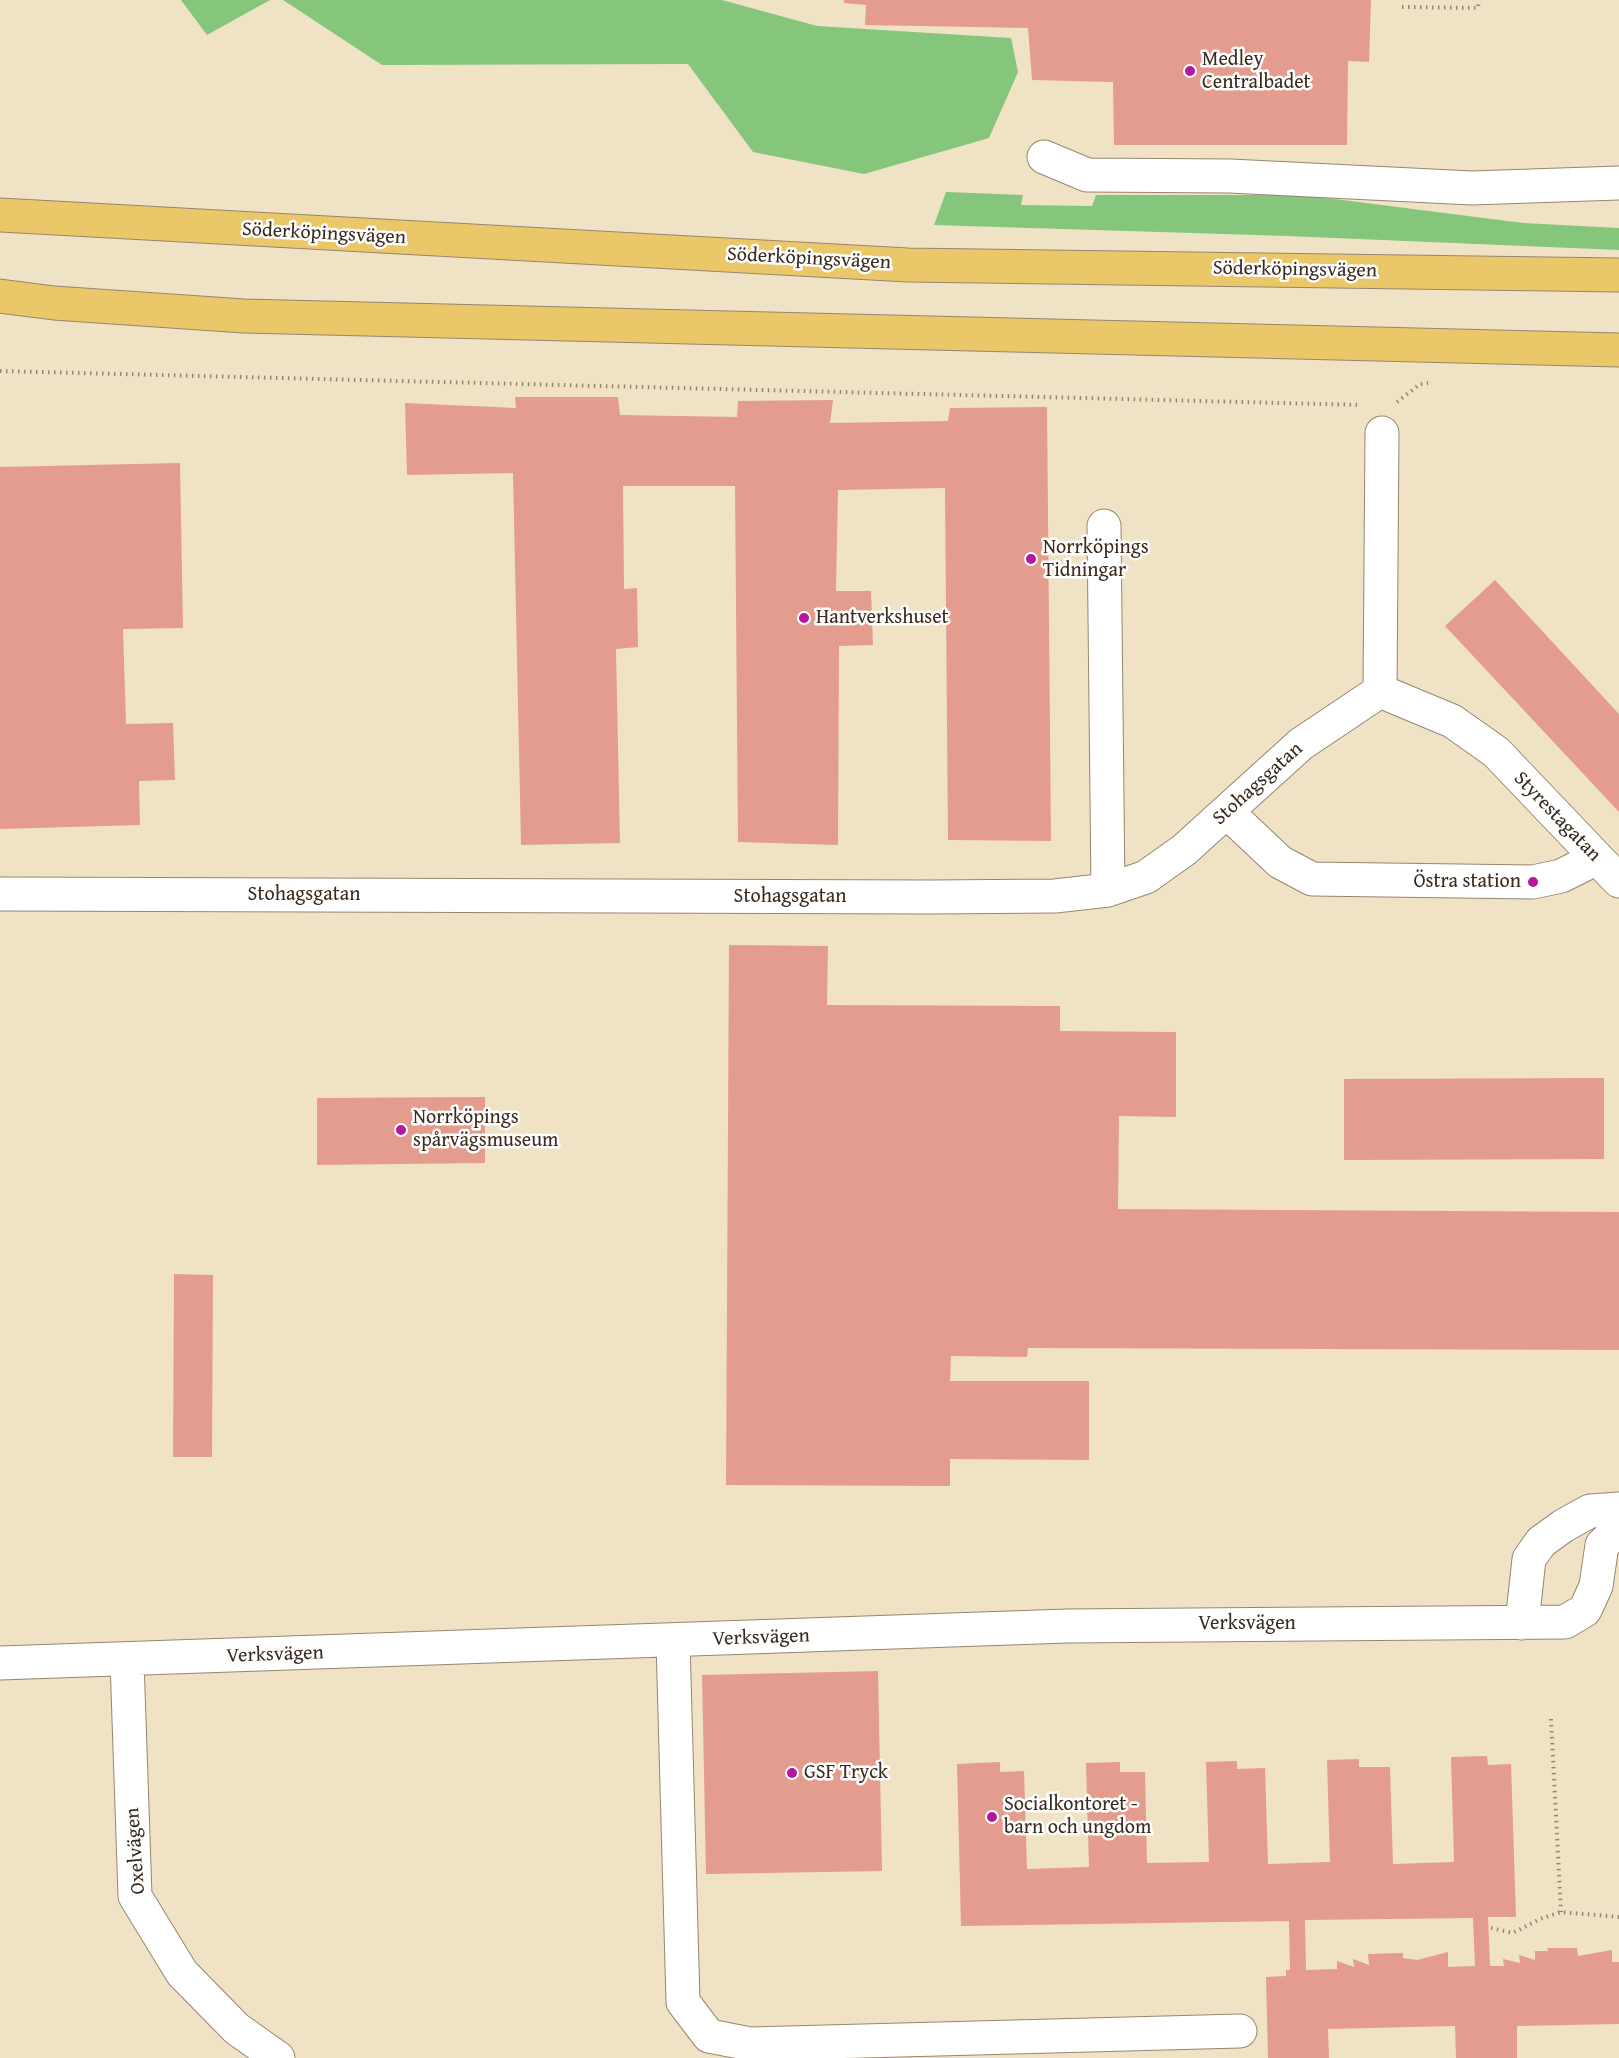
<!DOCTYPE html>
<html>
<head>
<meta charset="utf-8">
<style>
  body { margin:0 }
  canvas { display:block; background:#f0e2c4 }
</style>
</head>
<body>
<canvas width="1619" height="2058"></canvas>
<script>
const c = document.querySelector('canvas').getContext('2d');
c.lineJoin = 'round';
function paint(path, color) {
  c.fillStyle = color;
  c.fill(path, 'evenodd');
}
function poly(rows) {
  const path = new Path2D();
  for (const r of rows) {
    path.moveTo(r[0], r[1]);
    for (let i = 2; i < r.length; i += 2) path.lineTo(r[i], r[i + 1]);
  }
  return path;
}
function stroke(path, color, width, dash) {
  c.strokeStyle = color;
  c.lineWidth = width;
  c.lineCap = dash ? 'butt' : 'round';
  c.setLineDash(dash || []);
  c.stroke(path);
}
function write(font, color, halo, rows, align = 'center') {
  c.font = font + ' "Gentium Book Plus",serif';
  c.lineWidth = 5;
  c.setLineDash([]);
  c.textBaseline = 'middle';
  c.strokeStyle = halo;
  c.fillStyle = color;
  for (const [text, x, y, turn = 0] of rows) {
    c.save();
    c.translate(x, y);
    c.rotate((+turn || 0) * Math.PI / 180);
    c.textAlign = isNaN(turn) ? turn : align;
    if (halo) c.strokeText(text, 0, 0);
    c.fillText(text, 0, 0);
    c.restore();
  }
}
paint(poly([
  [181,0,270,0,207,35],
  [283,0,722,0,817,26,1011,38,1018,72,989,138,864,174,753,152,688,64,382,65],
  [946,192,1023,195,1021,205,1092,206,1096,195,1303,195,1523,223,1619,228,1619,250,1288,236,934,225]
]), '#86c57c');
paint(poly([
  [844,0,1371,0,1369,62,1348,61,1347,145,1114,145,1113,82,1032,80,1028,28,865,25,866,5,844,3],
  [515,397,618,397,620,415,737,417,738,401,833,400,830,423,948,421,950,408,1047,407,1051,841,948,840,945,488,838,490,836,591,871,591,873,645,839,646,838,845,738,842,735,486,623,486,624,589,637,588,638,647,616,649,620,843,521,845,513,473,407,475,405,403,516,408],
  [180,463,183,628,123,629,126,724,173,723,175,780,139,781,140,825,0,829,0,467],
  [1495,580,1619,714,1619,812,1445,626],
  [729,945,828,946,827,1005,1060,1006,1060,1031,1176,1032,1176,1117,1119,1116,1118,1209,1619,1212,1619,1350,1028,1348,1027,1357,951,1356,950,1381,1089,1381,1089,1460,950,1459,950,1486,726,1485],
  [1604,1078,1604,1159,1344,1160,1344,1079],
  [485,1097,485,1163,317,1165,317,1098],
  [174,1274,213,1275,212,1457,173,1457],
  [878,1671,882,1871,706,1874,702,1675],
  [1487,1756,1488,1765,1511,1764,1516,1917,1488,1917,1490,1966,1504,1966,1503,1959,1520,1963,1519,1955,1535,1960,1535,1951,1548,1951,1547,1948,1577,1948,1578,1956,1612,1950,1612,1962,1619,1962,1619,2024,1517,2026,1517,2058,1456,2058,1455,2026,1328,2029,1329,2058,1268,2058,1266,1977,1286,1976,1286,1970,1290,1970,1289,1921,961,1926,957,1764,1000,1762,1000,1772,1024,1771,1027,1869,1089,1867,1086,1763,1120,1762,1120,1772,1145,1772,1147,1863,1209,1862,1206,1762,1237,1761,1237,1769,1265,1768,1268,1864,1330,1862,1327,1760,1359,1759,1359,1767,1390,1767,1393,1864,1454,1862,1451,1757],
  [1473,1918,1475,1966,1448,1967,1448,1952,1417,1960,1403,1958,1403,1953,1368,1954,1369,1965,1353,1959,1354,1967,1337,1961,1337,1969,1306,1970,1305,1920]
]), '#e49c8f');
const minor = poly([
  [1044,157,1087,175,1230,176,1472,188,1619,183],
  [1104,526,1108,890],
  [1380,691,1452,721,1496,752,1619,881],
  [1380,691,1382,433],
  [1227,812,1280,862,1312,879,1533,882,1561,876,1597,858],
  [0,894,932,897,1055,896,1108,890,1146,877,1184,850,1301,744,1380,691],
  [1522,1623,1529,1559,1541,1542,1563,1526,1590,1511,1619,1509],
  [673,1641,683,2002,709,2036,750,2044,1240,2031],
  [127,1660,135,1896,182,1973,237,2029,278,2058],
  [0,1663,1067,1626,1565,1622,1585,1610,1596,1586,1602,1545,1619,1529]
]);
const major = poly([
  [0,215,908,265,1619,275],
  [0,296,54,303,244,316,1619,350]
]);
stroke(minor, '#968671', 35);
stroke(major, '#968671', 35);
stroke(poly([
  [1402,7,1478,8,1479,0],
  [0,371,1361,405],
  [1397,402,1420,384,1428,383],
  [1551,1719,1561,1912],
  [1491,1928,1513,1933,1540,1919,1561,1912,1619,1917]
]), '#968671', 4, [1.5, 4.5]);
stroke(minor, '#fff', 33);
stroke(major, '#eac769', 33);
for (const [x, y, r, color] of [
  [1190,71,6,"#b5179e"],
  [1031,559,6,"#b5179e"],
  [804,618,6,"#b5179e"],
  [1533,882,6,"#b5179e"],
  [401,1130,6,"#b5179e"],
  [792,1773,6,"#b5179e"],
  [992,1817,6,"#b5179e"]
]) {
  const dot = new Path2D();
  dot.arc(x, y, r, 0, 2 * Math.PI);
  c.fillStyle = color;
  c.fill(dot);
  stroke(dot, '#fff', 2);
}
write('20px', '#3b2a1e', '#fff', [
  ["Medley",1202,60],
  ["Centralbadet",1202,83],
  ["Norrköpings",1043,548],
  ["Tidningar",1043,571],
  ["Hantverkshuset",816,618],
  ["Östra station",1521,882,"right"],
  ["Norrköpings",413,1118],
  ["spårvägsmuseum",413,1141],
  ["GSF Tryck",804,1773],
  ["Socialkontoret -",1004,1805],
  ["barn och ungdom",1004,1828]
], 'left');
write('20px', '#3b2a1e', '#fff', [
  ["Söderköpingsvägen",324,234,3],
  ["Söderköpingsvägen",809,259,3],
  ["Söderköpingsvägen",1295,270,1],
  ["Stohagsgatan",1258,784,-42],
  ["Styrestagatan",1557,817,46],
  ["Stohagsgatan",304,895],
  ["Stohagsgatan",790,897],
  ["Verksvägen",1247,1624],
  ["Verksvägen",761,1638,-2],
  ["Verksvägen",275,1655,-2],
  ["Oxelvägen",136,1851,-94]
]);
</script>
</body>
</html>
